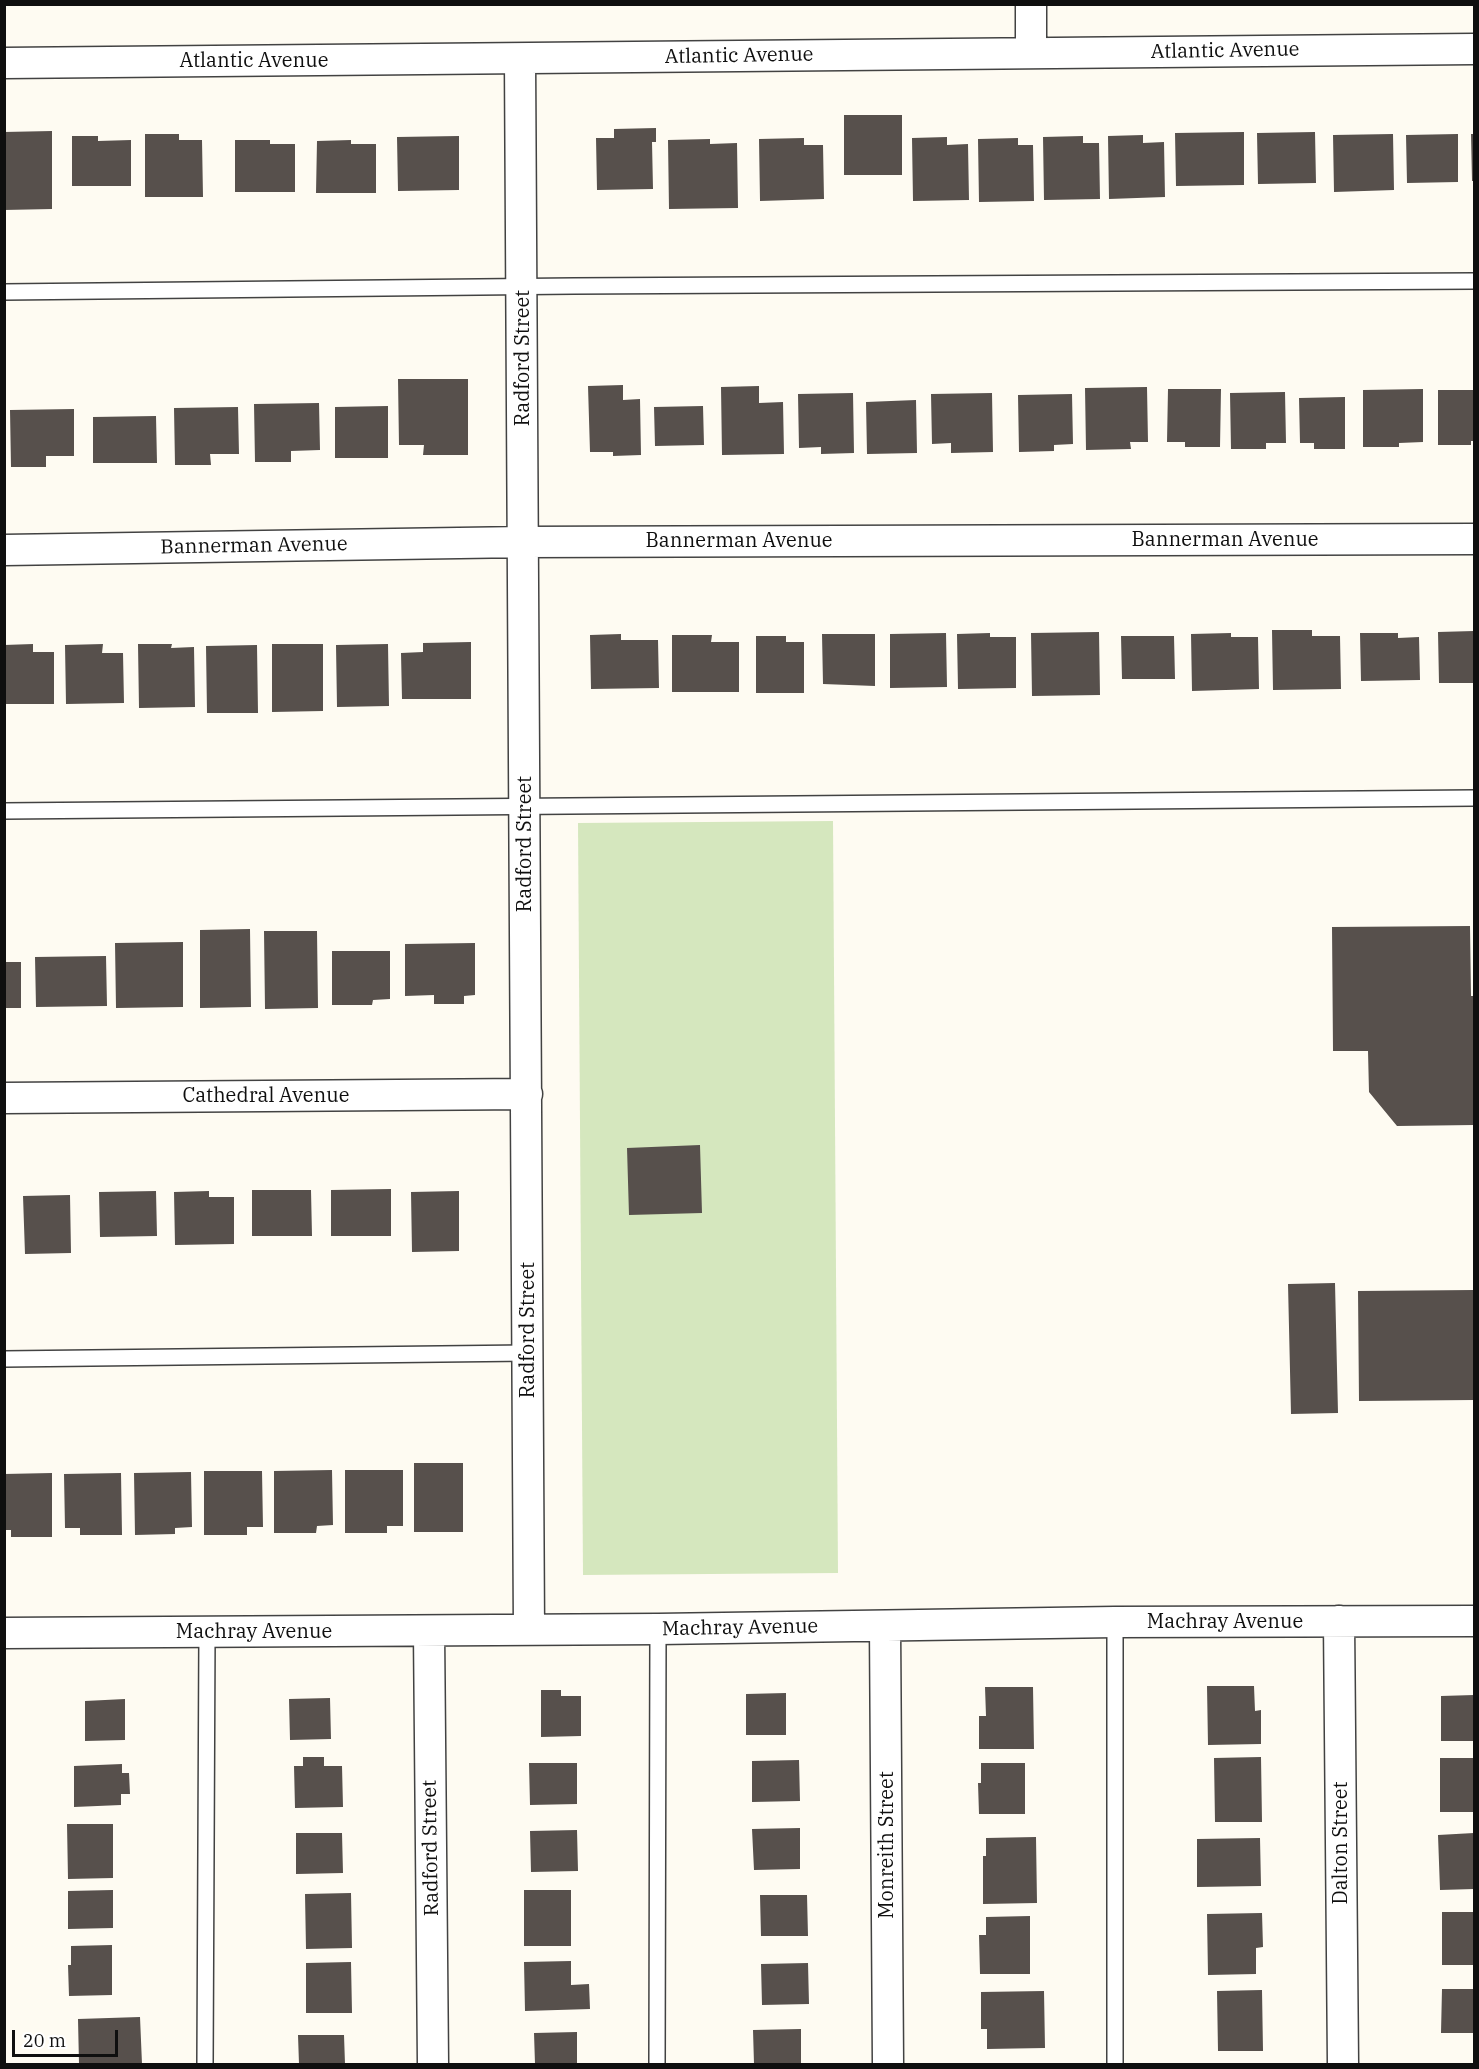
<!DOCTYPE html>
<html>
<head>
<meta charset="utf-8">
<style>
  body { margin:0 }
  #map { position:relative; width:1479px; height:2069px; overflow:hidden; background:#fefbf2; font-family:"IBM Plex Serif",serif }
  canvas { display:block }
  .frame { position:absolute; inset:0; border:6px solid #0f0f0f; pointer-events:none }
  .scale { position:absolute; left:12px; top:2030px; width:106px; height:27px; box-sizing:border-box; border:3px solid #0f0f0f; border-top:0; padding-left:8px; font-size:18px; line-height:21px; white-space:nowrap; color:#0f0f0f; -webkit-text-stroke:4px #fff; paint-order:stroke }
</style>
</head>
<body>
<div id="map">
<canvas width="1479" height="2069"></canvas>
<div class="frame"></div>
<div class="scale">20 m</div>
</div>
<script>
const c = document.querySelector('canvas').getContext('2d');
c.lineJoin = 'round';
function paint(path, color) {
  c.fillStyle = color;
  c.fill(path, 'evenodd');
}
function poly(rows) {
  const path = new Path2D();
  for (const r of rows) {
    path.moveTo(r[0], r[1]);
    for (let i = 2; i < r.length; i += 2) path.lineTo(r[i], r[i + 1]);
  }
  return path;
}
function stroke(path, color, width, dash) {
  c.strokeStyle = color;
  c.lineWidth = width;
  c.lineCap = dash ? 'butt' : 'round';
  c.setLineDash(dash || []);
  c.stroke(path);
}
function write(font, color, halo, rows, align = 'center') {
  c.font = font + ' "IBM Plex Serif",serif';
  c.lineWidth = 6;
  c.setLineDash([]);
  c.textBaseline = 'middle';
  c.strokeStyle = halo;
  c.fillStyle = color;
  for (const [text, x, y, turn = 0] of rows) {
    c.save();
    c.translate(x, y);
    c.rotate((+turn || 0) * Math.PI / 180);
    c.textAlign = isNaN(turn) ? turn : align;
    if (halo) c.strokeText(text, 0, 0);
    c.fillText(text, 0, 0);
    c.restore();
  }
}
paint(poly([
  [833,821,838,1573,583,1575,578,823]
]), '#d5e7be');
paint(poly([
  [844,115,902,115,902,175,844,175],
  [656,128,656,142,652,142,653,189,597,190,596,138,614,138,614,129],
  [52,131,52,209,4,210,4,132],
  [1244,132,1244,185,1176,186,1175,133],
  [1315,132,1316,183,1258,184,1257,133],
  [145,134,179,134,179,140,202,140,203,197,145,197],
  [1393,134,1394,190,1334,192,1333,135],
  [1458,134,1458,182,1407,183,1406,135],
  [1471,134,1474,134,1474,181,1472,181],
  [1143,135,1143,143,1164,142,1165,197,1109,199,1108,136],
  [72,136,98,136,98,141,131,140,131,186,72,186],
  [459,136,459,190,398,191,397,137],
  [1083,136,1083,143,1099,143,1100,199,1044,200,1043,137],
  [947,137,947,145,968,144,969,200,913,201,912,138],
  [804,138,804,145,823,145,824,199,760,201,759,139],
  [1018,138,1018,145,1033,145,1034,201,979,202,978,139],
  [710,139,710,144,737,143,738,208,669,209,668,140],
  [235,140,270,140,270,144,295,144,295,192,235,192],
  [351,140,351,144,376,144,376,193,316,193,317,141],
  [398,379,468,379,468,455,423,455,424,445,399,445],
  [623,385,623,400,640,399,641,455,613,456,613,452,590,452,588,386],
  [759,386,759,403,783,402,784,454,722,455,721,387],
  [1147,387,1148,442,1130,442,1131,449,1086,450,1085,388],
  [1168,389,1221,389,1220,447,1185,447,1185,442,1167,442],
  [1423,389,1423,442,1399,443,1399,447,1363,447,1363,390],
  [1438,390,1474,390,1474,441,1471,441,1471,445,1438,445],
  [1285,392,1286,443,1266,443,1266,449,1231,449,1230,393],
  [853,393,854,453,821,454,821,447,799,448,798,394],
  [992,393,993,452,951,453,951,443,932,444,931,394],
  [1072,394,1073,444,1054,445,1054,451,1019,452,1018,395],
  [1345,397,1345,449,1314,449,1314,443,1300,443,1299,398],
  [916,400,917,453,867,454,866,402],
  [319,403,320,450,291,451,291,462,255,462,254,404],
  [388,406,388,458,335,458,335,407],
  [703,406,704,445,655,446,654,407],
  [238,407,239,454,210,454,211,465,175,465,174,408],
  [74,409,74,456,46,456,46,467,11,467,10,410],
  [156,416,157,463,93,463,93,417],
  [1272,630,1312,630,1312,636,1340,636,1341,689,1273,690],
  [1474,631,1474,683,1439,683,1438,632],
  [1099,632,1100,695,1032,696,1031,633],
  [946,633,947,687,890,688,890,634],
  [990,633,990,637,1016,637,1016,688,958,689,957,634],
  [1231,633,1231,637,1258,637,1259,689,1192,691,1191,634],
  [1360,633,1398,633,1398,638,1419,637,1420,680,1361,681],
  [621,634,621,640,658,640,659,688,591,689,590,635],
  [822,634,875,634,875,686,823,684],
  [672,635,712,635,711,642,739,642,739,692,672,692],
  [756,636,786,636,786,642,804,642,804,693,756,693],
  [1121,636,1174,636,1175,679,1122,679],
  [471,642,471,699,402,699,401,653,423,652,423,643],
  [33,644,33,652,54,652,54,704,4,704,4,645],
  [103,644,102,653,123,653,124,703,66,704,65,645],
  [138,644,172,644,171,648,194,647,195,707,139,708],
  [272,644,323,644,323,711,272,712],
  [388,644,389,706,337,707,336,645],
  [257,645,258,713,207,713,206,646],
  [1470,926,1471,996,1474,996,1474,1125,1397,1126,1369,1092,1368,1051,1333,1051,1332,927],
  [250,929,251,1007,200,1008,200,930],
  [264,931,317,931,318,1008,265,1009],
  [183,942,183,1007,116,1008,115,943],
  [475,943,475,995,464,996,464,1004,434,1004,434,995,405,996,405,944],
  [332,951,390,951,390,999,373,1000,372,1005,332,1005],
  [106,956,107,1006,36,1007,35,957],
  [4,962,21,962,21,1008,4,1008],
  [700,1145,702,1213,629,1215,627,1148],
  [391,1189,391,1236,331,1236,331,1190],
  [252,1190,311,1190,312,1236,252,1236],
  [156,1191,157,1236,100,1237,99,1192],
  [209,1191,209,1197,234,1197,234,1244,175,1245,174,1192],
  [459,1191,459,1251,412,1252,411,1192],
  [70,1195,71,1253,25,1254,23,1196],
  [1335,1283,1338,1413,1291,1414,1288,1284],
  [1474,1290,1474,1400,1359,1401,1358,1291],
  [414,1463,463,1463,463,1532,414,1532],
  [332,1470,333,1525,317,1526,316,1533,274,1533,274,1471],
  [345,1470,403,1470,403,1526,387,1526,387,1533,345,1533],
  [204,1471,262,1471,263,1527,247,1527,247,1535,204,1535],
  [191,1472,192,1527,175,1528,175,1534,135,1535,134,1473],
  [52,1473,52,1537,11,1537,11,1530,4,1530,4,1474],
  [121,1473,122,1535,80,1535,80,1528,65,1528,64,1474],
  [1207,1686,1254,1686,1255,1711,1261,1710,1261,1744,1208,1745],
  [985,1687,1033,1687,1034,1749,979,1749,979,1716,986,1716],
  [541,1690,561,1690,561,1696,581,1696,581,1736,541,1737],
  [786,1693,786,1735,746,1735,746,1694],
  [1474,1695,1474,1741,1441,1741,1441,1696],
  [330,1698,331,1739,290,1740,289,1699],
  [125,1699,125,1740,85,1741,85,1701],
  [303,1757,324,1757,324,1766,342,1766,343,1807,295,1808,294,1766,303,1766],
  [1261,1757,1262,1822,1215,1822,1214,1758],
  [1440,1758,1474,1758,1474,1812,1440,1812],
  [799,1760,800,1801,752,1802,752,1761],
  [529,1763,577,1763,577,1804,530,1805],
  [981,1763,1025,1763,1025,1814,979,1814,978,1783,981,1783],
  [122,1764,122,1773,129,1773,130,1794,121,1794,121,1805,74,1807,74,1766],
  [67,1824,113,1824,113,1878,68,1879],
  [800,1828,800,1869,754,1870,752,1829],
  [577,1830,578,1871,531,1872,530,1831],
  [296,1833,342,1833,343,1873,296,1874],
  [1474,1833,1474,1889,1440,1890,1438,1835],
  [1036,1837,1037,1903,983,1904,983,1856,986,1856,986,1838],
  [1260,1838,1261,1886,1197,1887,1197,1839],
  [113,1890,113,1928,68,1929,68,1891],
  [524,1890,571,1890,571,1946,524,1946],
  [351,1893,352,1948,306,1949,305,1894],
  [760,1895,807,1895,808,1936,761,1936],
  [1442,1912,1474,1912,1474,1965,1442,1965],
  [1262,1913,1263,1947,1256,1948,1256,1974,1208,1975,1207,1914],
  [1030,1916,1030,1974,980,1974,979,1935,986,1935,986,1917],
  [112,1945,112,1995,69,1996,68,1965,71,1965,71,1946],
  [571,1961,571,1985,589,1984,590,2009,525,2011,524,1962],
  [351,1962,352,2013,306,2013,306,1963],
  [808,1963,809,2004,762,2005,761,1964],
  [1442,1989,1474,1989,1474,2033,1441,2033],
  [1262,1990,1263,2051,1218,2051,1217,1991],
  [1044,1991,1045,2048,987,2049,987,2029,981,2029,981,1992],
  [140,2017,142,2064,79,2064,78,2019],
  [801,2029,801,2064,754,2064,753,2030],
  [577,2032,577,2064,535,2064,534,2033],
  [298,2035,344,2035,345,2064,299,2064]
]), '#57504c');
const lane = poly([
  [4,292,574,286,1474,281],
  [4,811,1474,798],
  [4,1359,528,1353],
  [205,2064,207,1632],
  [657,2064,658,1629],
  [1115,2064,1115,1622]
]);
const street = poly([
  [1031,53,1031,4],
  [520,59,529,1630],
  [4,63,1474,49],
  [4,550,524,542,1474,539],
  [4,1098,527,1094],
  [1339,1621,1343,2064],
  [885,1626,888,2064],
  [429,1631,433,2064],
  [4,1633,658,1629,1115,1622,1474,1621]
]);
stroke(lane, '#424242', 18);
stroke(street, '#424242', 33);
stroke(lane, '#fff', 15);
stroke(street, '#fff', 30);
write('20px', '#0f0f0f', '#fff', [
  ["Atlantic Avenue",1225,51,-1],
  ["Atlantic Avenue",739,56,-1],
  ["Atlantic Avenue",254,61],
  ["Radford Street",523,358,-90],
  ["Bannerman Avenue",1225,540],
  ["Bannerman Avenue",739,541],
  ["Bannerman Avenue",254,546,-1],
  ["Radford Street",525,844,-90],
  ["Cathedral Avenue",266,1096],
  ["Radford Street",528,1330,-90],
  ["Machray Avenue",1225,1622],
  ["Machray Avenue",740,1628,-1],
  ["Machray Avenue",254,1632],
  ["Dalton Street",1341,1843,-90],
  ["Monreith Street",887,1845,-90],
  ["Radford Street",431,1848,-91]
]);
</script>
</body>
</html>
